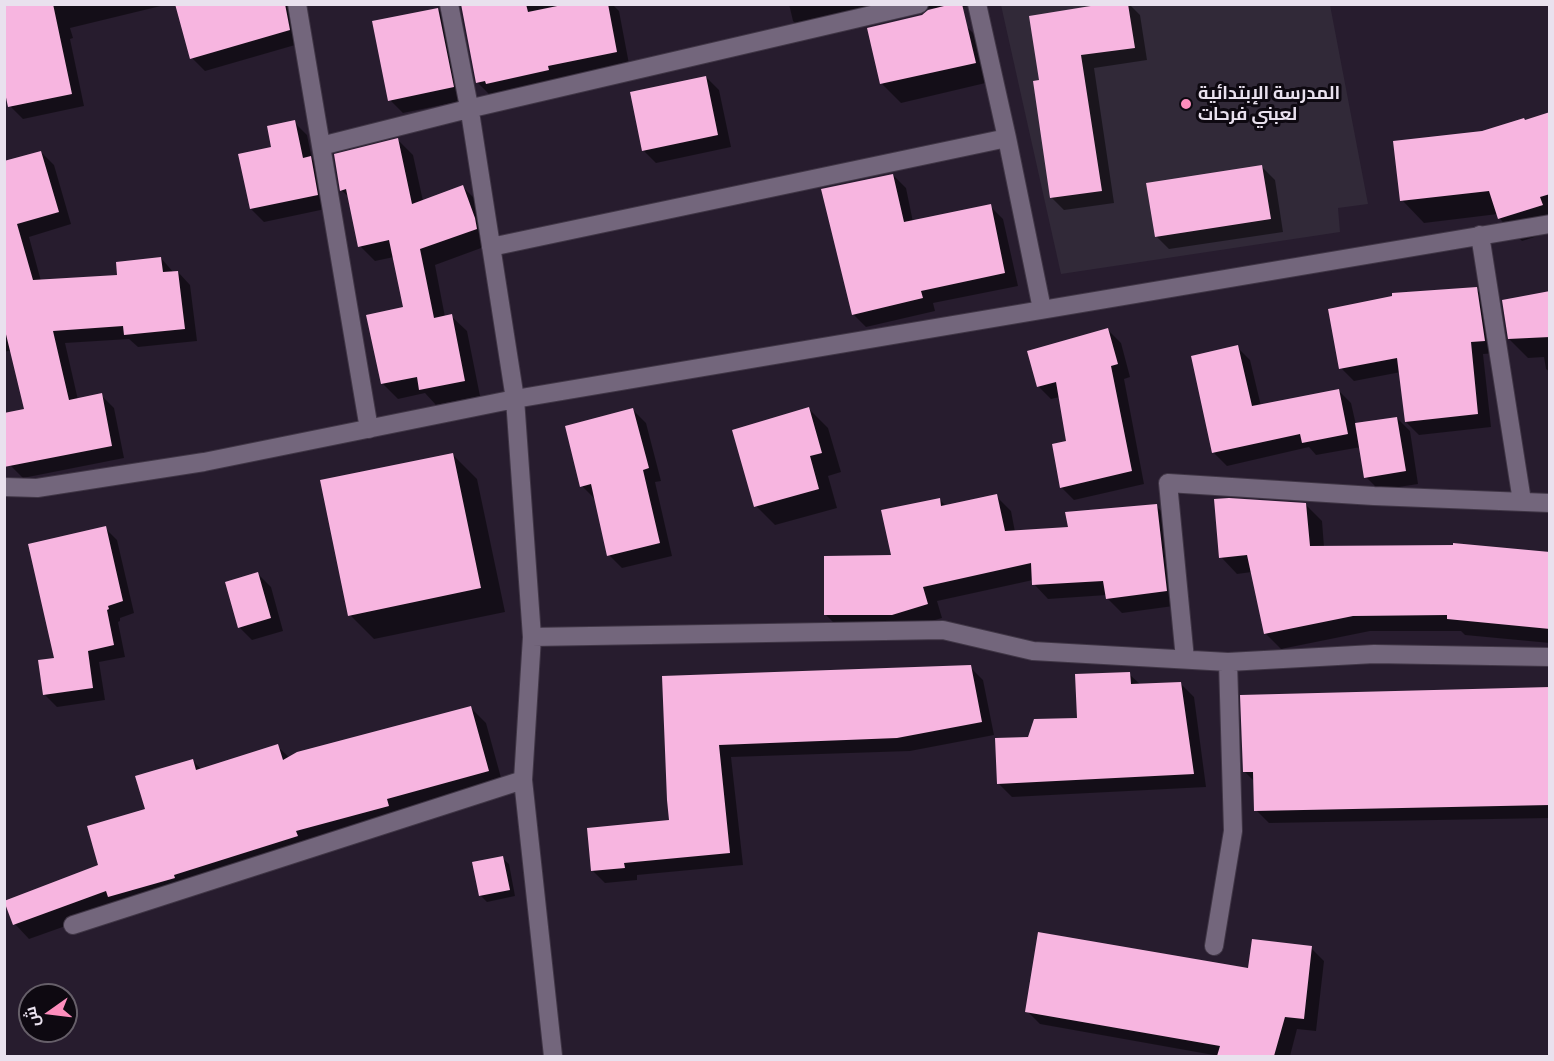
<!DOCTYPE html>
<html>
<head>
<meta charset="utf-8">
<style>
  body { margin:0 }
  #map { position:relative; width:1554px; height:1061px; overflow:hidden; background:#271c2e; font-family:Cabin,Cairo,sans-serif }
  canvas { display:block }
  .frame { position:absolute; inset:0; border:6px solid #e9e1ee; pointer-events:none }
  .north { position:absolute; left:18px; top:983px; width:60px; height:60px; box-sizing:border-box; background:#0e0911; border:2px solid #665f69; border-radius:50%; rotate:256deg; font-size:16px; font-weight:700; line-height:24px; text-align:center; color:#e9e1ee }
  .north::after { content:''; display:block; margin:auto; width:21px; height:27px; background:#fe8ebd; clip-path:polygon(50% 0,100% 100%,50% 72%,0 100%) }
</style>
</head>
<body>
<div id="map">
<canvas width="1554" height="1061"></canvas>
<div class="frame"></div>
<div class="north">ش</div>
</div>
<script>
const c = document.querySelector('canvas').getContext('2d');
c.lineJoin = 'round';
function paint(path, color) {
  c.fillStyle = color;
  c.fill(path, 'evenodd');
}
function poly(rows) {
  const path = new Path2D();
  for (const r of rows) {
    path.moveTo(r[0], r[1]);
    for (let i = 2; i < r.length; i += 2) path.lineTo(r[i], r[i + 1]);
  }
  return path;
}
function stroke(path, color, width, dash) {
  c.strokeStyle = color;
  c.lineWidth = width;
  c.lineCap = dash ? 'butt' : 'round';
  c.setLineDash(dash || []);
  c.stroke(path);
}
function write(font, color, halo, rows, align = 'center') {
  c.font = font + ' Cabin,Cairo,sans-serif';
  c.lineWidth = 6;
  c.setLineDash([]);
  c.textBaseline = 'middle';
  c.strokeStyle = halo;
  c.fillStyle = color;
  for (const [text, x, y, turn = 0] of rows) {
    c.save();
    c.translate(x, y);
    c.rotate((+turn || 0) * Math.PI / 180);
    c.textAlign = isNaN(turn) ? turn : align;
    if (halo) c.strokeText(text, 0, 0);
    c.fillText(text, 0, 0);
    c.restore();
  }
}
paint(poly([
  [1001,5,1330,5,1368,204,1338,208,1340,232,1061,274]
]), '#312938');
paint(poly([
  [4,4,169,4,70,28,73,38,70,39,84,106,23,119,10,106],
  [177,4,293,4,302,43,205,71,192,58],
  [462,4,612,4,619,11,629,64,490,95,477,82],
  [789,4,971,5,945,12,939,8,932,8,808,36,793,21],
  [1113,4,1129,4,1140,15,1147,60,1094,68,1114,203,1064,210,1051,197,1041,82],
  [438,9,451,22,466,100,403,113,390,100],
  [966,26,986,46,994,81,901,103,882,84],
  [706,77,719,90,731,147,656,163,643,150],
  [1550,114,1550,232,1522,241,1499,218,1498,214,1424,223,1402,200,1483,132],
  [294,122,307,135,312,159,324,171,330,208,264,222,251,209,273,148],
  [398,140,413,155,423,201,463,187,478,202,492,244,435,265,445,317,451,316,467,331,480,396,436,405,425,393,398,399,382,383,404,308,394,257,375,261,360,246,350,198,341,190],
  [41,152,54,165,71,224,29,237,41,281,119,276,161,258,174,273,178,272,190,285,197,341,138,347,129,339,65,343,78,400,101,395,114,408,124,458,23,478,10,465,25,410,12,350,4,352,4,163],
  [1262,167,1275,180,1283,232,1169,249,1156,236],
  [893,175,906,188,913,222,990,206,1003,219,1018,286,933,303,935,311,866,327,853,314],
  [1476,289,1489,302,1497,353,1483,354,1491,427,1419,435,1406,422,1401,372,1354,381,1341,368],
  [1550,292,1550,372,1546,369,1544,357,1528,358,1509,339],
  [1108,330,1121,343,1130,377,1124,379,1144,484,1074,500,1061,487,1068,443,1060,397,1051,399,1038,386],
  [1237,347,1250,360,1261,406,1338,390,1351,403,1356,425,1397,418,1410,431,1418,484,1379,490,1366,477,1361,447,1316,455,1309,447,1227,466,1214,453,1192,357],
  [809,409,828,428,841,472,828,476,837,508,775,525,756,506],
  [633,410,646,423,661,481,655,482,672,556,622,568,609,555,595,499,582,486],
  [453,455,477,479,505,612,374,639,350,615],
  [996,496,1011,511,1015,532,1069,528,1156,506,1171,520,1181,605,1122,613,1107,598,1107,595,1048,599,1034,584,1033,580,937,601,942,618,907,628,840,629,826,615,892,557,939,499,946,506],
  [1305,504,1322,521,1324,547,1550,554,1550,643,1465,635,1461,631,1370,631,1281,649,1265,633,1252,572,1237,574,1221,557],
  [105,528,117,540,134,613,120,618,120,621,118,622,125,657,99,662,105,700,57,707,45,695,40,661,56,659],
  [258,574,271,587,283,631,252,640,239,627],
  [970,667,983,680,994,735,910,751,731,757,743,865,637,875,637,880,605,883,592,870,671,822,664,677],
  [1129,674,1141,685,1181,684,1194,697,1206,787,1012,797,999,784,1079,719],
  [1550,688,1550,818,1269,823,1256,810,1255,782,1244,771],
  [471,708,486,723,503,785,119,907,29,939,15,924,100,866,146,810,193,761,202,770,277,746,290,758],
  [502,858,509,864,515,896,487,902,480,895],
  [1311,948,1324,961,1316,1031,1297,1029,1290,1056,1219,1056,1040,1024,1027,1011,1250,969]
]), '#0007');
paint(poly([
  [4,4,53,4,72,94,8,107,4,88],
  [175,4,285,4,290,30,190,59],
  [461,4,526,4,528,12,567,4,608,4,617,52,548,66,549,70,486,84,485,81,476,83],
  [952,4,962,4,976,63,880,84,867,28,922,15,928,10],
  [1103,4,1128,4,1135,48,1081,55,1102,191,1050,198,1033,81,1039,80,1029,16],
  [438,8,454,87,388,101,372,21],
  [706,76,718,135,642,151,630,92],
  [1550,112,1550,194,1540,197,1543,205,1498,219,1489,191,1400,201,1393,141,1482,131,1524,118,1525,120],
  [295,120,303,158,311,156,318,195,250,209,238,154,271,147,267,126],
  [398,138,412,204,463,185,475,218,477,229,420,249,434,318,452,314,465,381,419,390,417,377,381,384,366,315,403,307,389,240,358,247,346,189,340,191,334,154],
  [41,151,59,212,17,224,33,280,117,275,116,262,161,257,163,272,178,271,185,329,124,335,123,326,53,331,69,400,102,393,112,446,4,467,4,413,24,409,4,326,4,161],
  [1262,165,1271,219,1155,237,1146,183],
  [893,174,904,222,991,204,1005,273,921,291,923,298,852,315,821,189],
  [1477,287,1485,341,1471,342,1478,414,1405,422,1397,358,1339,369,1328,309,1392,296,1392,293],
  [1550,291,1550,337,1508,339,1502,300],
  [1108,328,1118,364,1111,366,1132,471,1060,488,1052,444,1066,441,1056,382,1037,387,1027,351],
  [1238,345,1252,406,1339,389,1348,434,1302,443,1300,434,1212,453,1191,356],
  [809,407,822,453,810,456,819,489,754,507,732,430],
  [633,408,649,468,643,470,660,543,607,556,591,484,580,487,565,426],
  [1397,417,1406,471,1364,478,1355,423],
  [453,453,481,588,348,616,320,480],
  [997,494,1005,531,1068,527,1065,512,1157,504,1167,591,1106,599,1103,581,1032,585,1031,563,923,587,928,604,892,615,824,615,824,556,891,555,881,510,940,498,941,506],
  [1229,498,1306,503,1310,546,1453,545,1453,543,1550,552,1550,629,1447,619,1447,615,1353,616,1264,634,1247,555,1219,558,1214,499],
  [106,526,123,601,108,606,109,609,107,610,114,645,88,651,93,688,43,695,38,660,54,658,28,544],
  [258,572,271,618,238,628,225,582],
  [971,665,982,722,897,738,719,745,730,853,624,863,625,868,591,871,587,828,669,820,667,800,662,676],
  [1130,672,1131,684,1181,682,1194,774,997,784,995,738,1028,737,1034,719,1077,718,1075,674],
  [1550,687,1550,805,1254,811,1253,772,1243,772,1240,695],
  [471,706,489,771,387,799,389,806,296,831,298,836,174,875,175,878,108,897,106,891,13,925,4,901,98,865,87,826,145,809,135,776,193,759,196,770,278,744,283,760,297,752],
  [503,856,510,890,479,896,472,862],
  [1038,932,1248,968,1252,939,1312,946,1304,1019,1285,1017,1274,1056,1217,1056,1220,1046,1025,1012]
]), '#f7b5e0');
const minor = poly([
  [297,4,321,146],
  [977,4,1007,138,1042,309],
  [1480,235,1522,501],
  [491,247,1007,138],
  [369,429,321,146,468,109,919,4],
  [4,487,37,488,204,462,515,399,470,112,449,4],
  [532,637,943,630,1033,651,1228,662,1374,654,1550,657],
  [1185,659,1168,483,1374,496,1550,503],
  [73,925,523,780],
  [1214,946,1233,831,1228,662],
  [553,1056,523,780,532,637,515,399,1550,224]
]);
stroke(minor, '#403646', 20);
stroke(minor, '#73667c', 18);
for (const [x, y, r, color] of [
  [1186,104,6,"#fe8ebd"]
]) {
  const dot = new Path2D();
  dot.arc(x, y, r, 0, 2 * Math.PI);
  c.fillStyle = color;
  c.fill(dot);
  stroke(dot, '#0e0911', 2);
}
write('bold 18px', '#e9e1ee', '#0e0911', [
  ["المدرسة الإبتدائية",1198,94],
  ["لعبني فرحات",1198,115]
], 'left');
</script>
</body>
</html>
